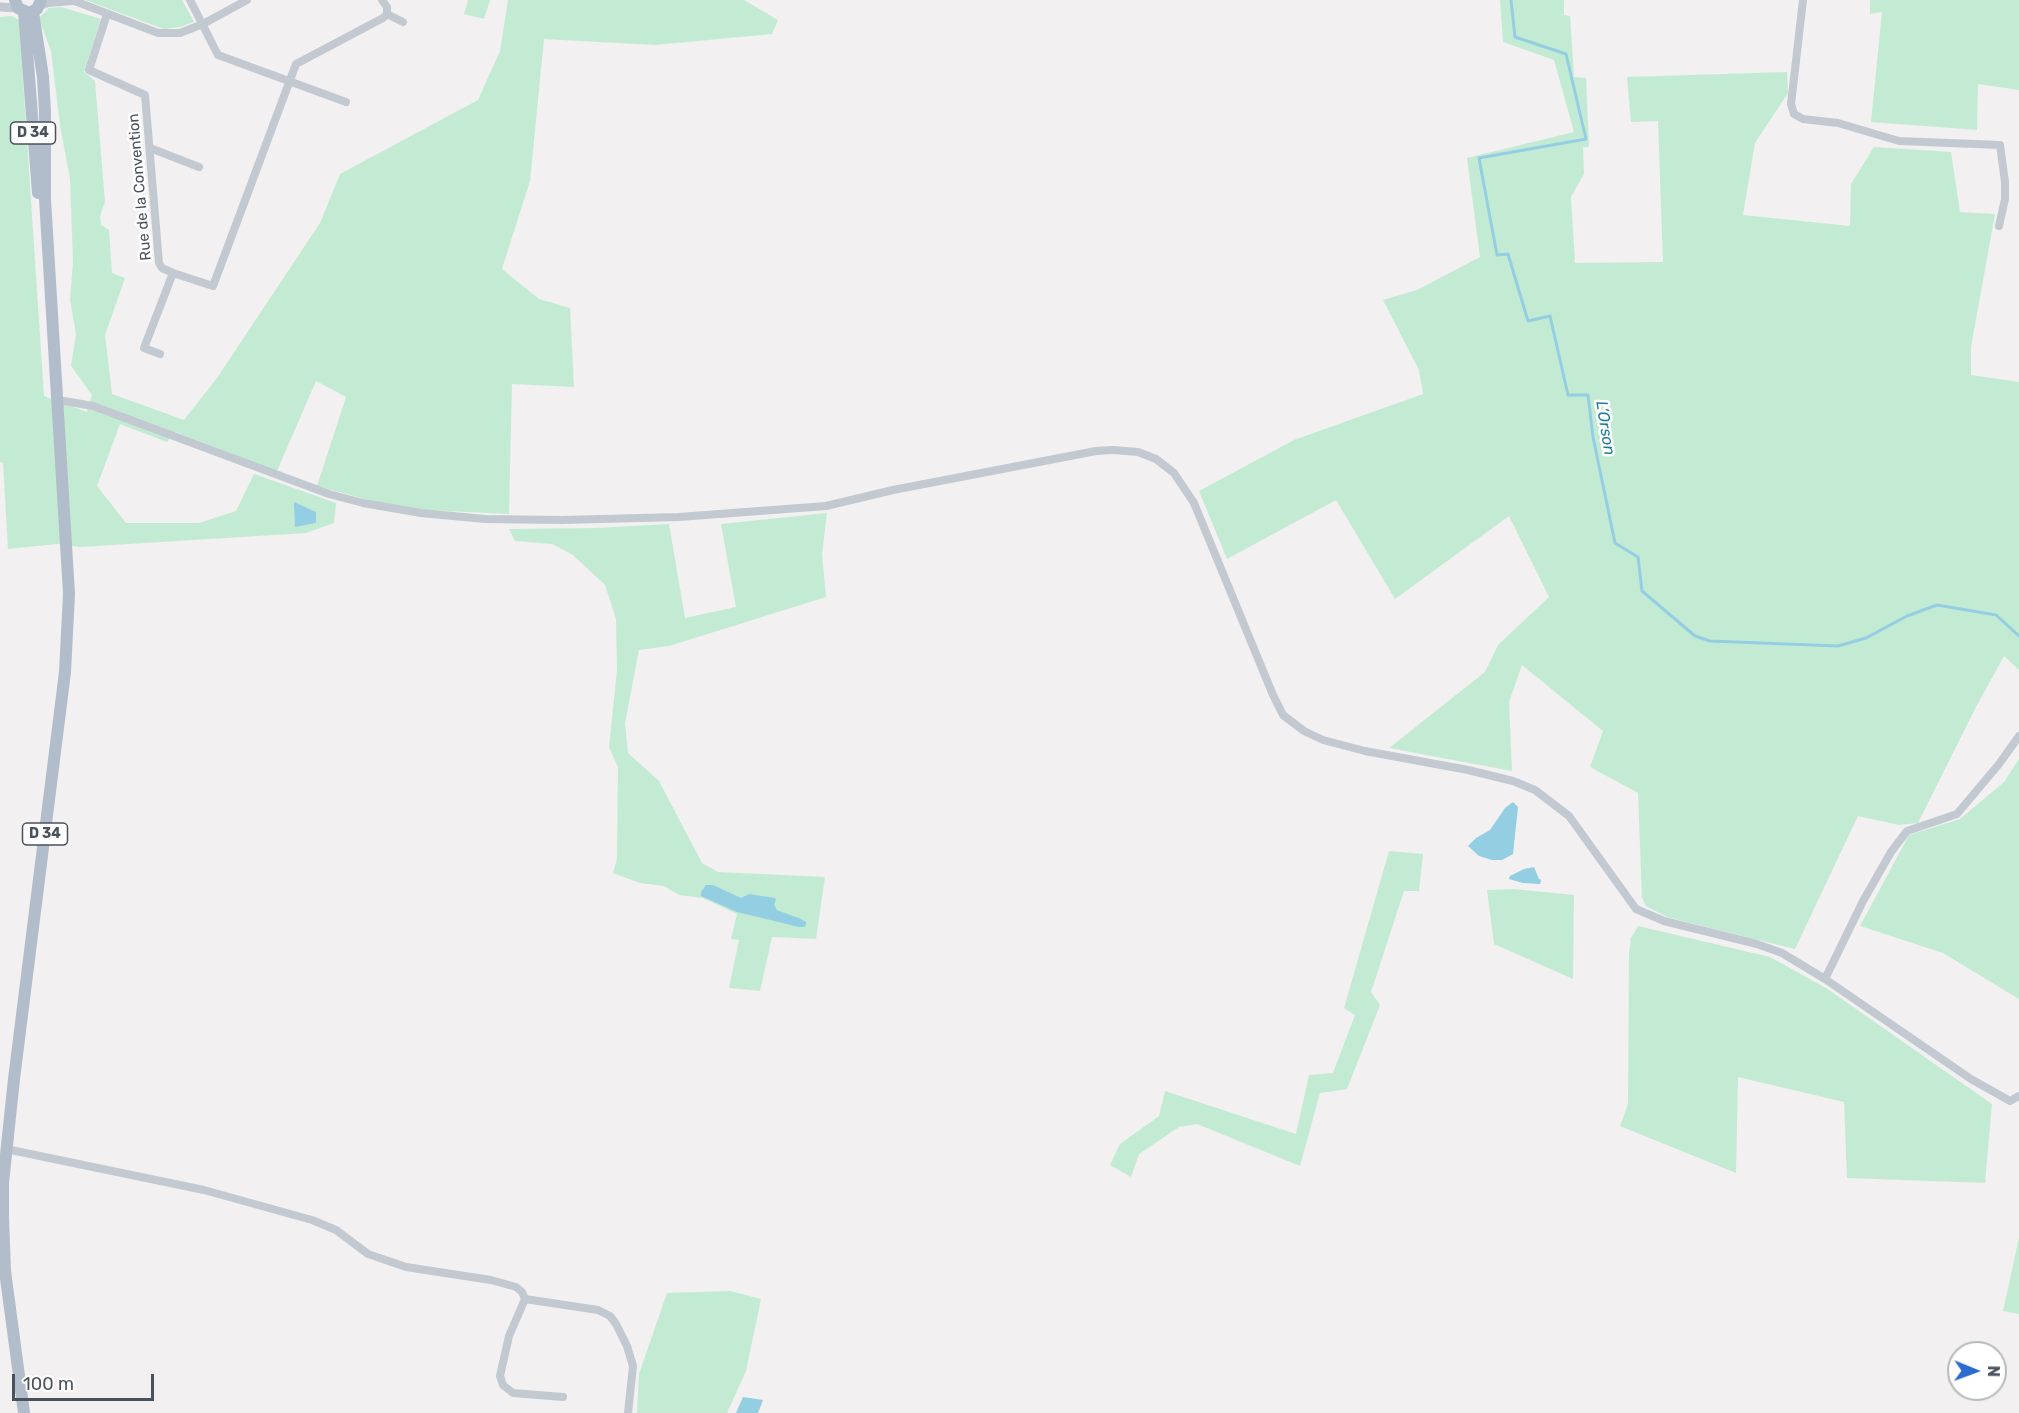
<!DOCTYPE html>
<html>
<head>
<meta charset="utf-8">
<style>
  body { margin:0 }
  #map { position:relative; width:2019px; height:1413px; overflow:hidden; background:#f2f0f0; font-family:Rubik,sans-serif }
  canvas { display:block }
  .north { position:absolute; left:1947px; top:1341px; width:60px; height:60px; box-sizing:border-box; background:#fff; border:2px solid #b6babd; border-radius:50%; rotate:91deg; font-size:16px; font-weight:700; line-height:24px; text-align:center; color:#49525b }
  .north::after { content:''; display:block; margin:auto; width:21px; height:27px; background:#2c6bcf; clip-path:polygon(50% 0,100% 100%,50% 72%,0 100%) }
  .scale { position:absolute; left:12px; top:1374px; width:142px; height:27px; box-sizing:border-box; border:3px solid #49525b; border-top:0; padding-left:8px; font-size:18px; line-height:21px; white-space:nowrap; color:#49525b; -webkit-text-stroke:4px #fff; paint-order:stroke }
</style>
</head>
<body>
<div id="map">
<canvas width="2019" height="1413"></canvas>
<div class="north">N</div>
<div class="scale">100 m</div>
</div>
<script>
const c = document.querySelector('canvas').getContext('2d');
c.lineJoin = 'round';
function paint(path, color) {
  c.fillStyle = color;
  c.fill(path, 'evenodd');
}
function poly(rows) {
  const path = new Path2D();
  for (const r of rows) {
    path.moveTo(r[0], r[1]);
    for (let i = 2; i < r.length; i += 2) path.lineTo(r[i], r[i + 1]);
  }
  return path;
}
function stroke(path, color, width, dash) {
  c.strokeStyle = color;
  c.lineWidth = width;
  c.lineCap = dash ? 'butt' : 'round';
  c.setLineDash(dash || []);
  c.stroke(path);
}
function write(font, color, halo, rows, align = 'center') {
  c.font = font + ' Rubik,sans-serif';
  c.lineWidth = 5;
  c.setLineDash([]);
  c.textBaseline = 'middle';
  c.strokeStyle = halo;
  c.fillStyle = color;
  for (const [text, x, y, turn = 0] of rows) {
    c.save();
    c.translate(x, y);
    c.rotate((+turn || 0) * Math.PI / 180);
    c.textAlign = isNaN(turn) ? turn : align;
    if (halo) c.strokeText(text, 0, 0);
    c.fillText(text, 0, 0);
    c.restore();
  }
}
paint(poly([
  [85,0,182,0,194,22,180,27,164,29],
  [468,0,490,0,484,19,464,14],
  [508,0,744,0,778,20,772,34,655,45,544,39,530,181,502,269,539,299,570,308,574,387,512,384,509,514,426,510,376,502,317,486,346,397,316,381,277,471,175,432,167,442,120,424,97,486,126,523,199,523,236,511,254,474,336,503,334,523,306,533,80,547,57,544,8,549,3,463,0,462,0,17,12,16,19,20,44,396,87,412,92,395,71,366,76,334,70,300,73,262,70,179,60,125,51,51,39,18,49,8,61,7,101,19,84,72,95,81,105,202,100,216,101,225,109,230,112,273,125,278,105,335,112,394,184,420,217,378,320,223,340,174,478,100,500,51],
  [1500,0,1564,0,1564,15,1570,16,1574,77,1586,78,1589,147,1583,147,1584,174,1571,197,1575,263,1663,262,1658,121,1631,122,1627,77,1787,72,1788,93,1755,143,1743,215,1850,226,1851,184,1874,147,1951,152,1960,212,1995,214,1971,347,1971,375,2019,382,2019,670,2004,656,1976,707,1918,823,1899,825,1858,816,1795,949,1667,917,1646,906,1642,898,1638,793,1590,767,1603,731,1522,665,1509,702,1512,771,1389,748,1485,672,1498,645,1549,597,1509,516,1395,599,1336,500,1227,559,1199,491,1294,440,1423,394,1419,370,1383,300,1417,290,1480,257,1467,158,1574,132,1554,60,1503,42],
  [1870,0,2019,0,2019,90,1978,84,1977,130,1871,122,1882,12,1870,14],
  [827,513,822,554,826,597,669,646,639,650,625,723,628,753,659,781,702,863,718,872,825,877,816,939,772,937,760,991,729,988,739,940,731,939,737,914,703,898,679,895,664,886,640,883,613,873,617,859,618,767,609,747,617,670,616,619,605,585,573,555,552,544,515,541,509,529,596,528,669,524,685,618,736,607,721,524],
  [2019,759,2019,999,1943,953,1860,926,1909,835,1960,819,2004,782],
  [1389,851,1423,854,1419,891,1404,891,1371,992,1380,1005,1347,1089,1320,1093,1300,1166,1197,1124,1179,1127,1139,1154,1131,1177,1110,1165,1120,1144,1159,1116,1165,1091,1296,1134,1309,1075,1333,1073,1355,1015,1344,1008],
  [1513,889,1574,895,1573,979,1494,944,1487,890],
  [1638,926,1770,957,1826,988,1992,1104,1985,1183,1847,1178,1844,1102,1738,1077,1736,1173,1620,1126,1628,1104,1629,954,1631,938],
  [2019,1238,2019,1314,2003,1311],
  [730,1291,761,1299,746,1371,727,1413,637,1413,639,1374,667,1293]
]), '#c3ebd4');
paint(poly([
  [294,502,316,512,316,523,295,527],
  [1513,802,1518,807,1513,854,1502,860,1492,860,1479,856,1468,846,1476,838,1490,830,1505,808],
  [1534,867,1539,879,1541,880,1540,884,1523,883,1509,879,1510,876,1524,869],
  [706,885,713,885,741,898,749,894,775,898,776,900,774,905,777,910,801,919,806,922,806,925,804,927,799,927,737,912,701,896,701,892],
  [743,1397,763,1400,758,1413,736,1413]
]), '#94cee3');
stroke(poly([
  [1511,0,1515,37,1566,54,1586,139,1479,158,1497,255,1508,254,1528,321,1550,316,1568,395,1588,395,1593,437,1615,543,1638,557,1642,591,1695,636,1710,641,1838,646,1866,638,1907,616,1937,605,1996,615,2019,636]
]), '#94cee3', 3);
stroke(poly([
  [72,0,158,33,180,33,203,24,247,0],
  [190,0,218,55,346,102],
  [1803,0,1791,104,1794,114,1803,119,1838,123,1899,141,2000,145,2005,182,2005,199,1999,226],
  [40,6,48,3,72,1],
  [107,14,89,70,145,95,159,263,162,268,173,273,213,286,296,64,383,18,387,14,387,7,382,0],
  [387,14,403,22],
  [150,148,199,167],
  [160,354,144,348,173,273],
  [58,400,93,406,329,494,363,503,421,513,485,519,562,520,679,517,826,506,893,490,1096,451,1113,450,1138,452,1156,459,1174,473,1194,503,1273,695,1283,715,1304,731,1323,740,1365,751,1468,770,1513,781,1535,790,1569,816,1636,909,1664,921,1757,944,1782,953,1825,979,1971,1079,2010,1101,2019,1096],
  [1825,979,1863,901,1891,852,1907,831,1957,814,1999,764,2019,736],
  [6,1149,204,1190,312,1220,336,1230,368,1254,406,1267,491,1280,516,1287,522,1292,525,1299,598,1310,610,1316,616,1324,627,1346,633,1366,628,1413],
  [525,1299,509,1336,500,1376,503,1385,513,1393,563,1397]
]), '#c2c9d0', 8);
stroke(poly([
  [0,7,18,8]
]), '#c2c9d0', 9);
stroke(poly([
  [15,0,18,8,29,13,37,9,41,0],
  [24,12,38,193],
  [24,1413,5,1271,3,1217,3,1183,14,1079,65,672,69,594,45,199,45,112,43,77,33,12]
]), '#b2bdcb', 12);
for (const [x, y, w] of [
  [33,133,45],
  [45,834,45]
]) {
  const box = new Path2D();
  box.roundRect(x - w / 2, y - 11, w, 22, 4.5);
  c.fillStyle = '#fff';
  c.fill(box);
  stroke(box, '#49525b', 1.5);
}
write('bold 14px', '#49525b', null, [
  ["D 34",33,133],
  ["D 34",45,834]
]);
write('15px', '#49525b', '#fff', [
  ["Rue de la Convention",140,187,-95]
]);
write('italic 16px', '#1b7a9c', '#fff', [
  ["L’Orson",1605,428,81]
]);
</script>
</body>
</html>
